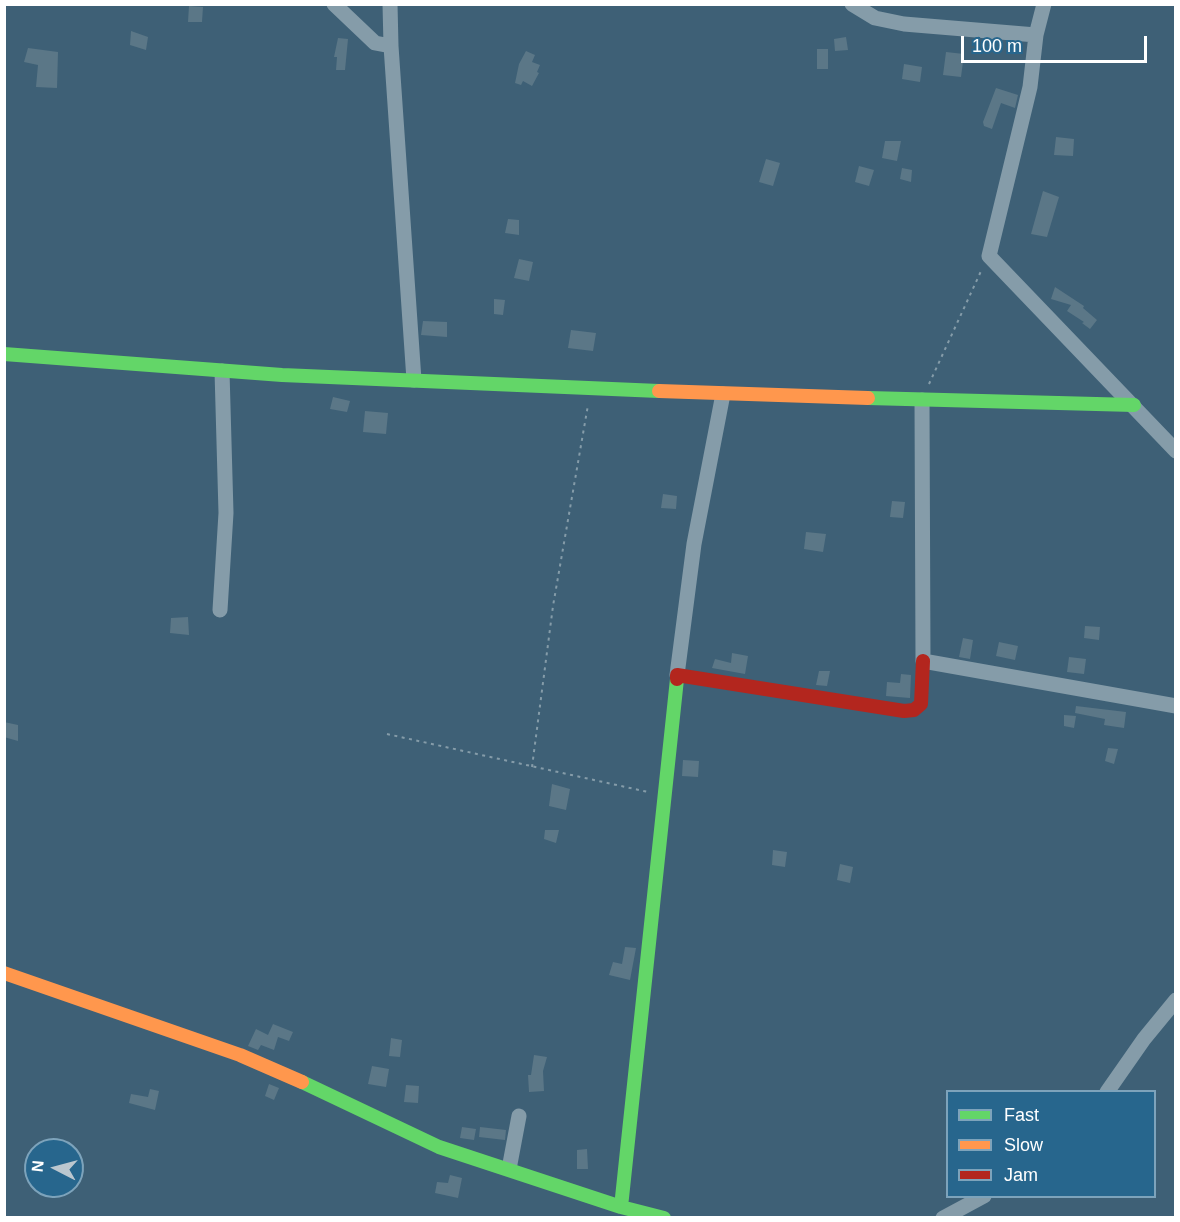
<!DOCTYPE html>
<html>
<head>
<meta charset="utf-8">
<style>
  body { margin:0 }
  #map { position:relative; width:1180px; height:1222px; overflow:hidden; background:#3e6076; font-family:Helvetica,sans-serif }
  canvas { display:block }
  .frame { position:absolute; inset:0; border:6px solid #fff; pointer-events:none }
  .legend { position:absolute; left:946px; top:1090px; width:210px; height:108px; box-sizing:border-box; background:#27668d; border:2px solid #7da3bb; margin:0; padding:8px 10px; list-style:none; font-size:18px; color:#fff }
  .legend li { display:flex; align-items:center; gap:12px; height:30px }
  .legend b { width:30px; border:2px solid #7da3bb }
  .north { position:absolute; left:24px; top:1138px; width:60px; height:60px; box-sizing:border-box; background:#27668d; border:2px solid #7da3bb; border-radius:50%; rotate:276deg; font-size:16px; font-weight:700; line-height:24px; text-align:center; color:#fff }
  .north::after { content:''; display:block; margin:auto; width:21px; height:27px; background:#bbc7cf; clip-path:polygon(50% 0,100% 100%,50% 72%,0 100%) }
  .scale { position:absolute; left:961px; top:36px; width:186px; height:27px; box-sizing:border-box; border:3px solid #fff; border-top:0; padding-left:8px; font-size:18px; line-height:21px; white-space:nowrap; color:#fff; -webkit-text-stroke:4px #27668d; paint-order:stroke }
</style>
</head>
<body>
<div id="map">
<canvas width="1180" height="1222"></canvas>
<div class="frame"></div>
<ul class="legend">
<li><b style="height:8px;background:#63d668"></b>Fast</li>
<li><b style="height:8px;background:#ff974d"></b>Slow</li>
<li><b style="height:8px;background:#b3261e"></b>Jam</li>
</ul>
<div class="north">N</div>
<div class="scale">100 m</div>
</div>
<script>
const c = document.querySelector('canvas').getContext('2d');
c.lineJoin = 'round';
function paint(path, color) {
  c.fillStyle = color;
  c.fill(path, 'evenodd');
}
function poly(rows) {
  const path = new Path2D();
  for (const r of rows) {
    path.moveTo(r[0], r[1]);
    for (let i = 2; i < r.length; i += 2) path.lineTo(r[i], r[i + 1]);
  }
  return path;
}
function stroke(path, color, width, dash) {
  c.strokeStyle = color;
  c.lineWidth = width;
  c.lineCap = dash ? 'butt' : 'round';
  c.setLineDash(dash || []);
  c.stroke(path);
}
paint(poly([
  [189,6,203,7,202,22,188,22],
  [131,31,148,37,146,50,130,45],
  [846,37,848,50,835,51,834,39],
  [338,38,348,39,345,70,336,70,337,57,334,57],
  [28,48,58,52,57,88,36,87,38,65,24,62],
  [817,49,828,49,828,69,817,69],
  [526,51,535,55,532,62,540,65,537,72,539,73,532,86,523,81,521,85,515,83,519,64],
  [946,52,964,54,961,77,943,75],
  [904,64,922,67,920,82,902,79],
  [996,88,1018,95,1015,108,1001,103,992,129,984,126,983,122],
  [1056,137,1074,139,1073,156,1054,155],
  [885,141,901,141,897,161,882,158],
  [766,159,780,163,773,186,759,182],
  [859,166,874,170,869,186,855,182],
  [902,168,912,170,911,182,900,179],
  [1043,191,1059,197,1047,237,1031,234],
  [508,219,519,220,519,235,505,233],
  [519,259,533,262,529,281,514,278],
  [1055,287,1084,306,1083,308,1097,320,1090,329,1082,323,1084,322,1067,311,1071,305,1051,299],
  [494,299,505,300,503,315,494,314],
  [423,321,447,322,447,337,421,335],
  [571,330,596,333,593,351,568,348],
  [333,397,350,401,347,412,330,409],
  [365,411,388,413,386,434,363,432],
  [663,494,677,496,676,509,661,508],
  [892,501,905,502,903,518,890,517],
  [806,532,826,534,823,552,804,549],
  [188,617,189,635,170,633,171,618],
  [1085,626,1100,627,1099,640,1084,638],
  [963,638,973,640,970,659,959,657],
  [999,642,1018,646,1015,660,996,656],
  [732,653,748,656,745,674,712,668,715,659,731,663],
  [1069,657,1086,659,1084,674,1067,672],
  [819,671,830,671,827,686,816,685],
  [901,674,911,675,910,698,886,696,887,682,900,683],
  [1076,706,1126,712,1124,728,1104,725,1105,719,1075,713],
  [1064,715,1076,716,1074,728,1064,726],
  [4,722,18,725,18,741,4,737],
  [1108,748,1118,749,1114,764,1105,761],
  [683,760,699,761,698,777,682,776],
  [552,784,570,789,566,810,549,806],
  [545,830,559,830,556,843,544,839],
  [773,850,787,852,785,867,772,865],
  [840,864,853,867,850,883,837,880],
  [625,947,636,948,630,980,609,975,613,962,622,964],
  [273,1024,293,1032,289,1041,278,1037,274,1050,261,1045,258,1050,248,1046,256,1029,268,1035],
  [391,1038,402,1040,400,1057,389,1056],
  [534,1055,547,1057,543,1071,544,1091,529,1092,528,1075,531,1075],
  [372,1066,389,1069,386,1087,368,1084],
  [269,1084,279,1088,274,1100,265,1096],
  [406,1085,419,1086,418,1103,404,1102],
  [150,1089,159,1091,155,1110,129,1103,131,1094,148,1097],
  [462,1127,476,1129,474,1140,460,1138],
  [480,1127,506,1130,505,1140,479,1137],
  [587,1149,588,1169,577,1169,577,1150],
  [450,1175,462,1178,458,1198,435,1193,437,1182,448,1183]
]), '#5b7787');
stroke(poly([
  [929,384,982,269],
  [387,734,648,792],
  [532,767,553,606,588,405]
]), '#859ca9', 2, [3, 4.5]);
stroke(poly([
  [334,4,375,43,391,46,390,4],
  [852,4,875,18,904,24,1036,35],
  [1044,4,1036,35,1030,87,989,256,1176,451],
  [391,46,414,380],
  [922,400,923,661,1176,706],
  [220,610,226,513,222,371],
  [677,675,694,544,723,394],
  [1107,1092,1144,1039,1176,1000],
  [509,1169,519,1116],
  [943,1218,984,1196]
]), '#859ca9', 15);
stroke(poly([
  [4,354,282,375,659,391],
  [868,398,1134,405],
  [302,1082,439,1147,621,1207,664,1218],
  [621,1207,677,679]
]), '#63d668', 14);
stroke(poly([
  [659,391,868,398],
  [4,973,240,1055,302,1082]
]), '#ff974d', 14);
stroke(poly([
  [677,679,677,675,904,711,914,710,921,704,923,661]
]), '#b3261e', 14);
</script>
</body>
</html>
